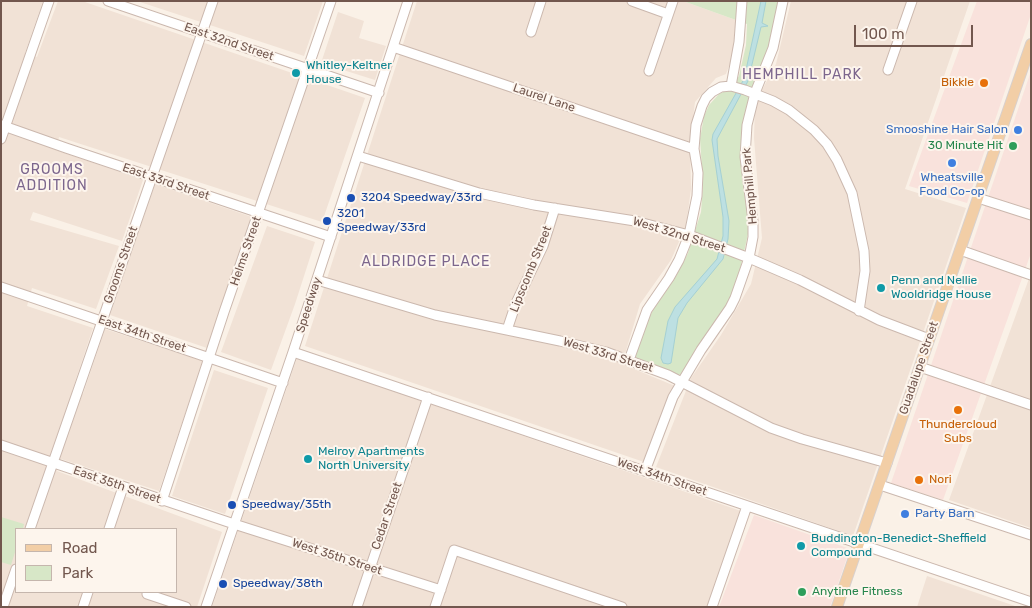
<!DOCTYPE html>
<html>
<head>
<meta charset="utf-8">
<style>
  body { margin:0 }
  #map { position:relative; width:1032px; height:608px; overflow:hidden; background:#faf1e7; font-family:Rubik,sans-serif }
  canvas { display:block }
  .frame { position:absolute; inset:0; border:2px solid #72574e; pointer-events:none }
  .legend { position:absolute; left:15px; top:528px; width:162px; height:65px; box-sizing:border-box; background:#fdf5ed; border:1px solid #c5b6ad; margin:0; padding:6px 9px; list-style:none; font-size:15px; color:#72574e }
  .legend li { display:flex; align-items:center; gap:10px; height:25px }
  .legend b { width:25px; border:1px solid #c5b6ad }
  .scale { position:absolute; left:854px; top:25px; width:119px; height:22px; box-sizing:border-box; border:2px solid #72574e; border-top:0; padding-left:6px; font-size:15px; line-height:18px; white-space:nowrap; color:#72574e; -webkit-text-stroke:4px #fdf5ed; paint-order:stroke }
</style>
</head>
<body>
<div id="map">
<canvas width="1032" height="608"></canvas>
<div class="frame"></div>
<ul class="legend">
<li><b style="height:6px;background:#f2cea6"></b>Road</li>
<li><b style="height:14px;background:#d7e7c7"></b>Park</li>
</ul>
<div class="scale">100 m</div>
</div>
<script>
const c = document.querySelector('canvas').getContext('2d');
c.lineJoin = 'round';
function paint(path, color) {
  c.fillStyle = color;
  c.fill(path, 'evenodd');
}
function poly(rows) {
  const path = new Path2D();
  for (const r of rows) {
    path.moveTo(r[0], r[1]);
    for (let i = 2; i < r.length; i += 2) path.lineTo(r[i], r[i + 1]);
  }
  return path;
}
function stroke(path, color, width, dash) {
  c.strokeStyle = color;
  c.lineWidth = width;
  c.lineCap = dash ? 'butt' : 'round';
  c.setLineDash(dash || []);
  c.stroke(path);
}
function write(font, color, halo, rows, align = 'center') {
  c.font = font + ' Rubik,sans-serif';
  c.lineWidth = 4;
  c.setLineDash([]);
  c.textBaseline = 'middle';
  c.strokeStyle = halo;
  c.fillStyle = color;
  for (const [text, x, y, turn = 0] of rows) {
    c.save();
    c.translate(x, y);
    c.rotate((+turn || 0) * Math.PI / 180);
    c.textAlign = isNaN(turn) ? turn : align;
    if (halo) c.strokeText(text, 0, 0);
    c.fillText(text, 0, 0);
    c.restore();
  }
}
paint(poly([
  [1,1,43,1,25,53,37,57,58,1,82,1,365,98,322,222,59,137,56,150,143,180,122,241,33,212,30,220,119,246,96,309,32,288,27,306,93,328,72,391,83,394,105,329,203,361,159,491,61,459,57,471,222,532,197,607,1,607],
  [16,529,176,529,176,592,16,592],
  [137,1,323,1,304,56],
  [417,1,683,1,736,20,732,58,726,74,716,78,695,102,690,142,691,189,686,226,671,260,640,304,622,364,675,386,644,462,305,346],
  [791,1,970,1,905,189,966,208,853,536,656,467,691,378,721,335,751,284,762,238,754,138,755,103,776,64],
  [338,12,364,21,359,38,386,46,375,80,321,63],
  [155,184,252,217,207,348,110,315],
  [267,226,315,242,295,304,271,370,221,352],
  [1031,273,1031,528,949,500],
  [297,358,741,511,708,607,212,607],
  [214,370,268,388,225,514,172,496],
  [927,576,1018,607,917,607]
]), '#f1e2d6');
paint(poly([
  [977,1,1030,1,1031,14,967,203,909,186],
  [1031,71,1031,253,943,500,891,483],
  [754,515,850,549,830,607,719,607]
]), '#f9e2dc');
paint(poly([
  [683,1,780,1,774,35,746,112,748,234,738,279,729,302,718,320,681,374,678,375,636,358,636,354,647,322,657,302,677,274,688,253,701,212,703,184,700,139,704,116,709,105,719,94,731,88,739,76,746,45,747,24],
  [1,517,24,524,23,529,16,529,16,549,11,565,1,562]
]), '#d7e7c7');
const water = poly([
  [761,1,766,1,762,23,768,26,761,27,748,81,717,139,718,156,729,221,728,239,723,259,687,303,678,318,671,363,668,364,663,363,661,358,668,321,675,307,717,259,723,236,723,217,712,140,713,134,744,79,761,1]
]);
paint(water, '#bde0e2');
stroke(water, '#a5d0d3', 1);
const minor = poly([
  [108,1,379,93],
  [632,1,668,14],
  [531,32,541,1],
  [393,47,694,149],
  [888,70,912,1],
  [649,71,673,1],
  [731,86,739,42,742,1],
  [1,125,66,148,331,237],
  [1,139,49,1],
  [358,156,479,193,534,205,635,221,689,235,749,258,800,280,879,320,929,339],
  [978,198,1031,215],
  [960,250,1031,275],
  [317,280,435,315,560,341,606,352,668,375,771,428,802,439,887,463],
  [1,287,283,383],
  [507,330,516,303,543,246,555,208],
  [293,352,1031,602],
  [629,360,647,310,669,278,679,260,689,235,697,196,698,173,694,149,696,125,702,106,706,98,712,92,721,87,731,86,745,90,773,101,789,110,814,130,827,144,837,160,852,193,864,251,865,271,859,311],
  [920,367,1031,405],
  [1,445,234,524,441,590],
  [645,471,673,397,701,350,730,308,735,298,749,258,753,237,753,221,745,157,747,125,755,93,773,48,783,1],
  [880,485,1031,535],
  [162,501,224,312,331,1],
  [30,529,213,1],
  [109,529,123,487],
  [147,594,186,607],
  [3,607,16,569],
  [83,607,88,592],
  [206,607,293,352,408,1],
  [357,607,428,397],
  [435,607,454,550,622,607],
  [712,607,747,506]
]);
const major = poly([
  [837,607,1031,44]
]);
stroke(minor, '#cbb8ae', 11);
stroke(major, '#d8d0cd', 12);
stroke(minor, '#fff', 9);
stroke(major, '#f2cea6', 10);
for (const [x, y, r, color] of [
  [296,73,5,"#0f9aa8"],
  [984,83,5,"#e8710a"],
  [1018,130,5,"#3f7fe0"],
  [1013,146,5,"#2e9e5b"],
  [952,163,5,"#3f7fe0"],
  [351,198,5,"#1a4fb4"],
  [327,221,5,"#1a4fb4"],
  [881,288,5,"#0f9aa8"],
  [958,410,5,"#e8710a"],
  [308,459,5,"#0f9aa8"],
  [919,480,5,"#e8710a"],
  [232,505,5,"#1a4fb4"],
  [905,514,5,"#3f7fe0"],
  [801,546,5,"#0f9aa8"],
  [223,584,5,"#1a4fb4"],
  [802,592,5,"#2e9e5b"]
]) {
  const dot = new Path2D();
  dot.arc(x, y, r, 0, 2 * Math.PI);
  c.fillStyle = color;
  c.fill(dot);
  stroke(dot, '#fdf5ed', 2);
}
write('12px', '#72574e', '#fdf5ed', [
  ["East 32nd Street",229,42,19],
  ["Laurel Lane",544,98,19],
  ["East 33rd Street",166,182,19],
  ["Hemphill Park",750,186,-95],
  ["West 32nd Street",679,235,17],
  ["Helms Street",246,251,-71],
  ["Grooms Street",121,265,-71],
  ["Lipscomb Street",531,269,-68],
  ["Speedway",309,305,-72],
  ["East 34th Street",142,334,19],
  ["West 33rd Street",608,355,17],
  ["Guadalupe Street",919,368,-71],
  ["West 34th Street",662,477,19],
  ["East 35th Street",117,485,19],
  ["Cedar Street",387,516,-71],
  ["West 35th Street",337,557,18]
]);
write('12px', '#0d838f', '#fdf5ed', [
  ["Whitley-Keltner",306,66],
  ["House",306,80],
  ["Penn and Nellie",891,281],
  ["Wooldridge House",891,295],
  ["Melroy Apartments",318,452],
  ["North University",318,466],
  ["Buddington-Benedict-Sheffield",811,539],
  ["Compound",811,553]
], 'left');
write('12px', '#c56008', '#fdf5ed', [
  ["Bikkle",974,83],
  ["Thundercloud",958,425,"center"],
  ["Subs",958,439,"center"],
  ["Nori",929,480,"left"]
], 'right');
write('12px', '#366cbe', '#fdf5ed', [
  ["Smooshine Hair Salon",1008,130],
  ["Wheatsville",952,178,"center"],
  ["Food Co-op",952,192,"center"],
  ["Party Barn",915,514,"left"]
], 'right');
write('12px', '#27864d', '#fdf5ed', [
  ["30 Minute Hit",1003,146],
  ["Anytime Fitness",812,592,"left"]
], 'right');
write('12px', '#164399', '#fdf5ed', [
  ["3204 Speedway/33rd",361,198],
  ["3201",337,214],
  ["Speedway/33rd",337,228],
  ["Speedway/35th",242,505],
  ["Speedway/38th",233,584]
], 'left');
c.letterSpacing = '1px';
write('14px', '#7c668d', '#fdf5ed', [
  ["HEMPHILL PARK",802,75],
  ["GROOMS",52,170],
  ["ADDITION",52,186],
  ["ALDRIDGE PLACE",426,262]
]);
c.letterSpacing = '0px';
</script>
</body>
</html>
